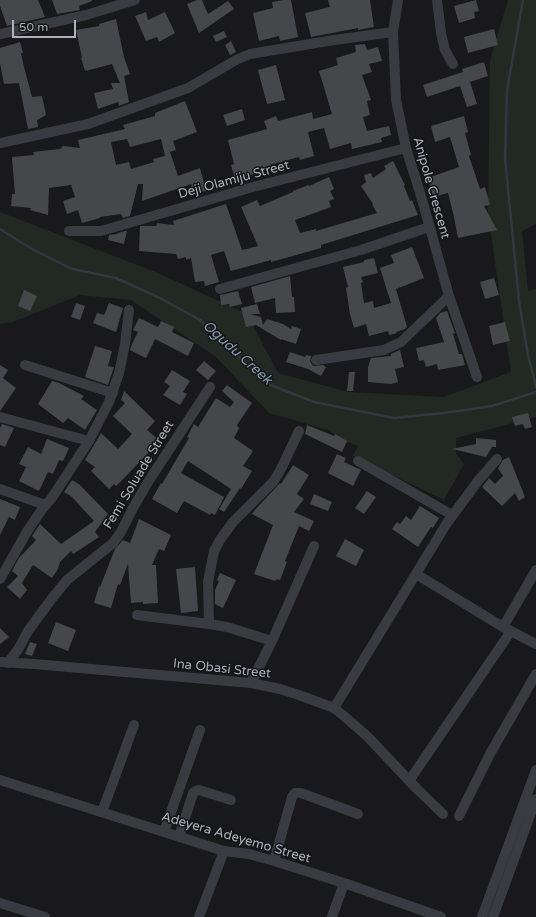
<!DOCTYPE html>
<html>
<head>
<meta charset="utf-8">
<style>
  body { margin:0 }
  #map { position:relative; width:536px; height:917px; overflow:hidden; background:#19191b; font-family:"Varela Round",sans-serif }
  canvas { display:block }
  .scale { position:absolute; left:12px; top:20px; width:64px; height:18px; box-sizing:border-box; border:2px solid #acb1bb; border-top:0; padding-left:5px; font-size:12px; line-height:14px; white-space:nowrap; color:#acb1bb; -webkit-text-stroke:3px #141416; paint-order:stroke }
</style>
</head>
<body>
<div id="map">
<canvas width="536" height="917"></canvas>
<div class="scale">50 m</div>
</div>
<script>
const c = document.querySelector('canvas').getContext('2d');
c.lineJoin = 'round';
function paint(path, color) {
  c.fillStyle = color;
  c.fill(path, 'evenodd');
}
function poly(rows) {
  const path = new Path2D();
  for (const r of rows) {
    path.moveTo(r[0], r[1]);
    for (let i = 2; i < r.length; i += 2) path.lineTo(r[i], r[i + 1]);
  }
  return path;
}
function stroke(path, color, width, dash) {
  c.strokeStyle = color;
  c.lineWidth = width;
  c.lineCap = dash ? 'butt' : 'round';
  c.setLineDash(dash || []);
  c.stroke(path);
}
function write(font, color, halo, rows, align = 'center') {
  c.font = font + ' "Varela Round",sans-serif';
  c.lineWidth = 3;
  c.setLineDash([]);
  c.textBaseline = 'middle';
  c.strokeStyle = halo;
  c.fillStyle = color;
  for (const [text, x, y, turn = 0] of rows) {
    c.save();
    c.translate(x, y);
    c.rotate((+turn || 0) * Math.PI / 180);
    c.textAlign = isNaN(turn) ? turn : align;
    if (halo) c.strokeText(text, 0, 0);
    c.fillText(text, 0, 0);
    c.restore();
  }
}
paint(poly([
  [508,0,536,0,536,224,522,231,528,291,536,289,536,417,456,438,456,454,464,464,444,500,353,456,358,446,345,441,328,430,269,413,215,356,131,300,80,295,13,322,0,324,0,212,158,273,247,314,278,373,348,392,444,397,511,372,488,214,490,60]
]), '#212922');
stroke(poly([
  [523,0,507,90,505,158,519,301,528,355,536,387],
  [0,229,32,249,72,269,116,278,162,299,200,320,268,384,314,402,394,418,444,413,492,406,536,392]
]), '#2f393f', 2.5);
paint(poly([
  [0,0,38,0,45,17,7,26,0,6],
  [52,0,92,0,92,1,79,6,80,10,57,14],
  [197,0,202,0,208,14,228,1,234,9,199,33,187,4],
  [284,0,291,0,298,37,280,41,279,36,259,41,253,13,273,8,272,2],
  [328,0,370,0,374,27,358,30,358,28,311,37,305,13,330,7],
  [476,0,479,11,474,12,475,18,459,23,454,6],
  [146,12,148,20,165,12,175,33,159,42,157,37,146,41,135,16],
  [116,19,124,57,130,74,124,76,129,102,119,106,118,102,98,109,94,93,113,89,111,83,120,83,112,64,85,71,81,58,82,58,76,30,99,26,99,24],
  [494,29,498,45,468,53,464,37],
  [224,31,227,37,216,42,213,36],
  [231,41,236,52,230,55,225,45],
  [20,42,23,53,21,53,25,71,32,97,42,96,46,115,37,120,38,127,28,129,19,83,4,84,0,63,0,48],
  [365,44,367,50,378,47,382,61,369,64,372,72,362,75,371,100,367,101,370,115,363,117,367,131,389,126,391,135,381,138,382,142,352,149,351,143,330,149,324,128,308,132,314,156,300,160,299,157,270,165,271,170,235,179,231,165,234,164,228,140,267,129,264,121,276,116,278,121,312,112,313,119,332,114,319,71,338,65,336,58,356,52,355,45],
  [484,62,488,76,470,82,477,104,467,107,460,86,427,97,423,85,463,72,462,69],
  [276,65,285,100,267,104,258,70],
  [185,101,197,132,173,141,176,150,170,152,178,176,200,168,206,191,193,194,191,184,142,201,143,184,138,184,130,216,123,218,121,214,100,217,100,218,82,223,78,210,67,214,63,201,75,197,71,185,49,188,48,215,30,210,31,208,11,206,12,194,15,194,12,157,34,155,33,152,60,149,63,146,80,148,78,140,125,129,123,125,155,116,155,113],
  [127,139,130,147,161,139,165,156,153,159,154,162,131,169,129,162,116,165,111,142],
  [242,109,245,120,227,126,223,115],
  [464,116,468,132,465,133,471,155,469,156,480,189,485,187,490,205,484,206,497,230,458,238,454,217,448,193,433,197,428,178,459,167,450,137,435,142,431,126],
  [393,161,405,185,404,186,410,201,412,200,418,215,321,245,321,248,314,250,271,262,271,260,231,271,224,251,211,255,219,282,205,286,204,281,195,282,191,258,186,260,186,257,178,259,176,254,139,251,140,226,156,226,157,223,174,225,173,221,226,204,242,250,258,246,241,207,257,200,260,206,293,192,293,191,308,185,309,186,329,177,334,189,330,191,334,199,329,201,331,207,295,220,300,233,316,229,316,231,377,213,372,204,373,204,361,186,366,182,364,175,371,173,373,178,386,169,384,166],
  [125,231,127,231,124,244,108,240,109,235,117,234,118,233],
  [412,247,424,278,396,289,407,327,405,329,396,332,397,333,389,335,388,331,369,336,366,324,354,328,350,314,346,288,348,287,343,267,364,262,364,260,374,258,378,273,361,277,363,282,361,283,364,303,373,301,374,308,391,303,380,268,394,263,391,255],
  [290,276,292,297,294,297,295,312,276,313,275,298,255,303,251,287],
  [494,278,499,295,485,299,480,282],
  [24,290,37,296,30,311,18,306],
  [238,291,242,304,230,307,229,304,221,305,220,295],
  [76,303,85,306,80,320,71,317],
  [109,303,123,308,116,332,93,323,97,313,104,315],
  [257,304,260,314,250,314,261,317,263,325,267,319,283,324,291,329,292,326,301,329,296,344,281,339,281,340,256,325,246,327,241,308],
  [447,311,455,333,453,334,459,354,462,354,465,365,438,370,437,364,426,367,424,360,419,361,416,348,444,342,436,318,440,313],
  [139,318,158,327,161,321,174,327,172,332,194,343,188,356,155,339,146,358,130,350,132,344,138,332,133,330],
  [505,322,510,341,493,345,489,326],
  [95,346,112,351,108,366,114,367,108,385,85,377],
  [400,350,404,367,395,369,398,382,391,384,368,382,368,367,371,358,391,356,391,354],
  [290,352,305,357,306,355,311,356,310,361,313,366,323,365,326,367,321,376,308,369,286,362],
  [204,361,216,371,208,380,196,370],
  [0,365,8,370,3,378,16,388,0,411],
  [172,370,190,381,183,392,187,394,180,405,163,395,170,386,164,382],
  [349,372,355,372,353,391,347,391],
  [52,381,59,383,84,396,81,399,97,410,85,430,68,418,63,423,38,404],
  [227,385,252,403,237,425,239,428,234,438,253,451,243,466,252,471,241,489,240,488,224,512,219,509,231,489,188,461,181,473,224,497,215,515,211,513,210,515,184,501,177,513,152,499,161,483,162,484,189,438,187,437,194,424,198,427,216,398,230,407,234,402,222,391],
  [124,391,155,421,147,430,161,442,156,451,152,449,128,474,116,486,114,484,109,489,91,471,95,467,85,460,101,433,118,449,132,434,113,416,125,403,121,400],
  [528,413,532,427,525,429,523,424,515,426,512,417],
  [2,424,14,428,5,447,0,445,0,428],
  [307,425,334,436,335,434,347,441,342,452,305,434],
  [476,438,496,440,496,447,492,447,486,457,452,449,476,444],
  [47,439,69,448,63,461,59,460,53,474,48,472,39,491,19,481,26,467,19,464,28,447,41,454],
  [337,454,346,458,344,462,361,470,353,486,328,473],
  [509,457,525,497,519,501,515,493,502,506,482,487,489,478,495,484,503,476,498,468,503,460],
  [293,465,309,475,297,494,304,499,294,512,314,521,309,531,299,526,285,561,287,562,280,580,277,579,275,581,254,574,273,525,252,514,254,511,280,483,281,484],
  [72,480,80,485,108,514,95,532,99,537,73,554,71,551,60,562,58,569,52,578,33,565,22,583,27,590,20,599,7,587,18,576,12,571,19,558,36,540,32,536,40,524,61,544,94,521,71,496,64,492],
  [367,491,376,497,364,514,355,508],
  [314,494,332,502,328,511,310,504],
  [0,499,20,507,15,520,9,517,0,535],
  [420,506,439,518,433,528,431,527,418,547,392,529,397,522,400,524,406,516,411,520],
  [139,519,171,535,164,551,159,549,152,565,156,565,158,603,143,604,143,602,131,603,128,564,120,585,118,584,111,608,94,603,99,586,100,587,115,549,123,540,130,543],
  [345,539,364,550,356,566,336,556],
  [195,567,198,611,181,613,176,569],
  [220,573,236,580,223,608,215,604,215,590,219,581,217,580],
  [56,622,76,630,68,651,48,643],
  [0,628,9,637,0,644],
  [30,642,37,644,32,656,25,654]
]), '#46474b');
stroke(poly([
  [398,0,393,32,396,100,406,148,421,196,449,296,477,377],
  [437,0,441,33,445,50,453,64],
  [0,34,86,15,135,0],
  [0,143,88,124,188,88,236,60,250,54,334,40,393,32],
  [69,231,101,231,253,187,406,148],
  [220,289,361,250,429,227],
  [316,360,384,350,401,342,449,296],
  [25,365,113,393],
  [0,417,89,441],
  [358,461,452,515],
  [0,489,45,505],
  [416,574,503,627,536,644],
  [0,579,28,530,43,508,51,499,89,441,109,402,119,373,125,344,129,310],
  [137,615,209,624,227,627,272,641],
  [209,624,208,582,214,551,220,540,233,522,273,482,281,469,299,431],
  [503,627,536,570],
  [0,662,34,664,251,683,280,689,299,695,334,708,345,717,367,736,416,788,443,814],
  [8,663,19,648,28,631,53,597,67,580,113,543,121,532,133,508,148,482,210,387],
  [251,683,272,641,314,546],
  [334,708,447,523,478,481,497,459],
  [0,780,224,851,249,854,274,861,344,883,441,917],
  [409,781,511,631],
  [102,812,134,725],
  [459,816,491,752,536,674],
  [164,832,200,730],
  [179,837,193,793,196,791,199,790,231,800],
  [274,861,292,797,295,793,301,793,358,814],
  [0,903,45,917],
  [199,917,224,851],
  [332,917,344,883],
  [482,917,536,770],
  [493,917,536,799]
]), '#3a3b40', 10);
write('13px', '#acb1bb', '#141416', [
  ["Deji Olamiju Street",234,180,-15],
  ["Anipole Crescent",431,188,74],
  ["Femi Soluade Street",139,475,-59],
  ["Ina Obasi Street",222,669,6],
  ["Adeyera Adeyemo Street",236,838,16]
]);
write('italic 14px', '#849fb5', '#141416', [
  ["Ogudu Creek",237,353,42]
]);
</script>
</body>
</html>
